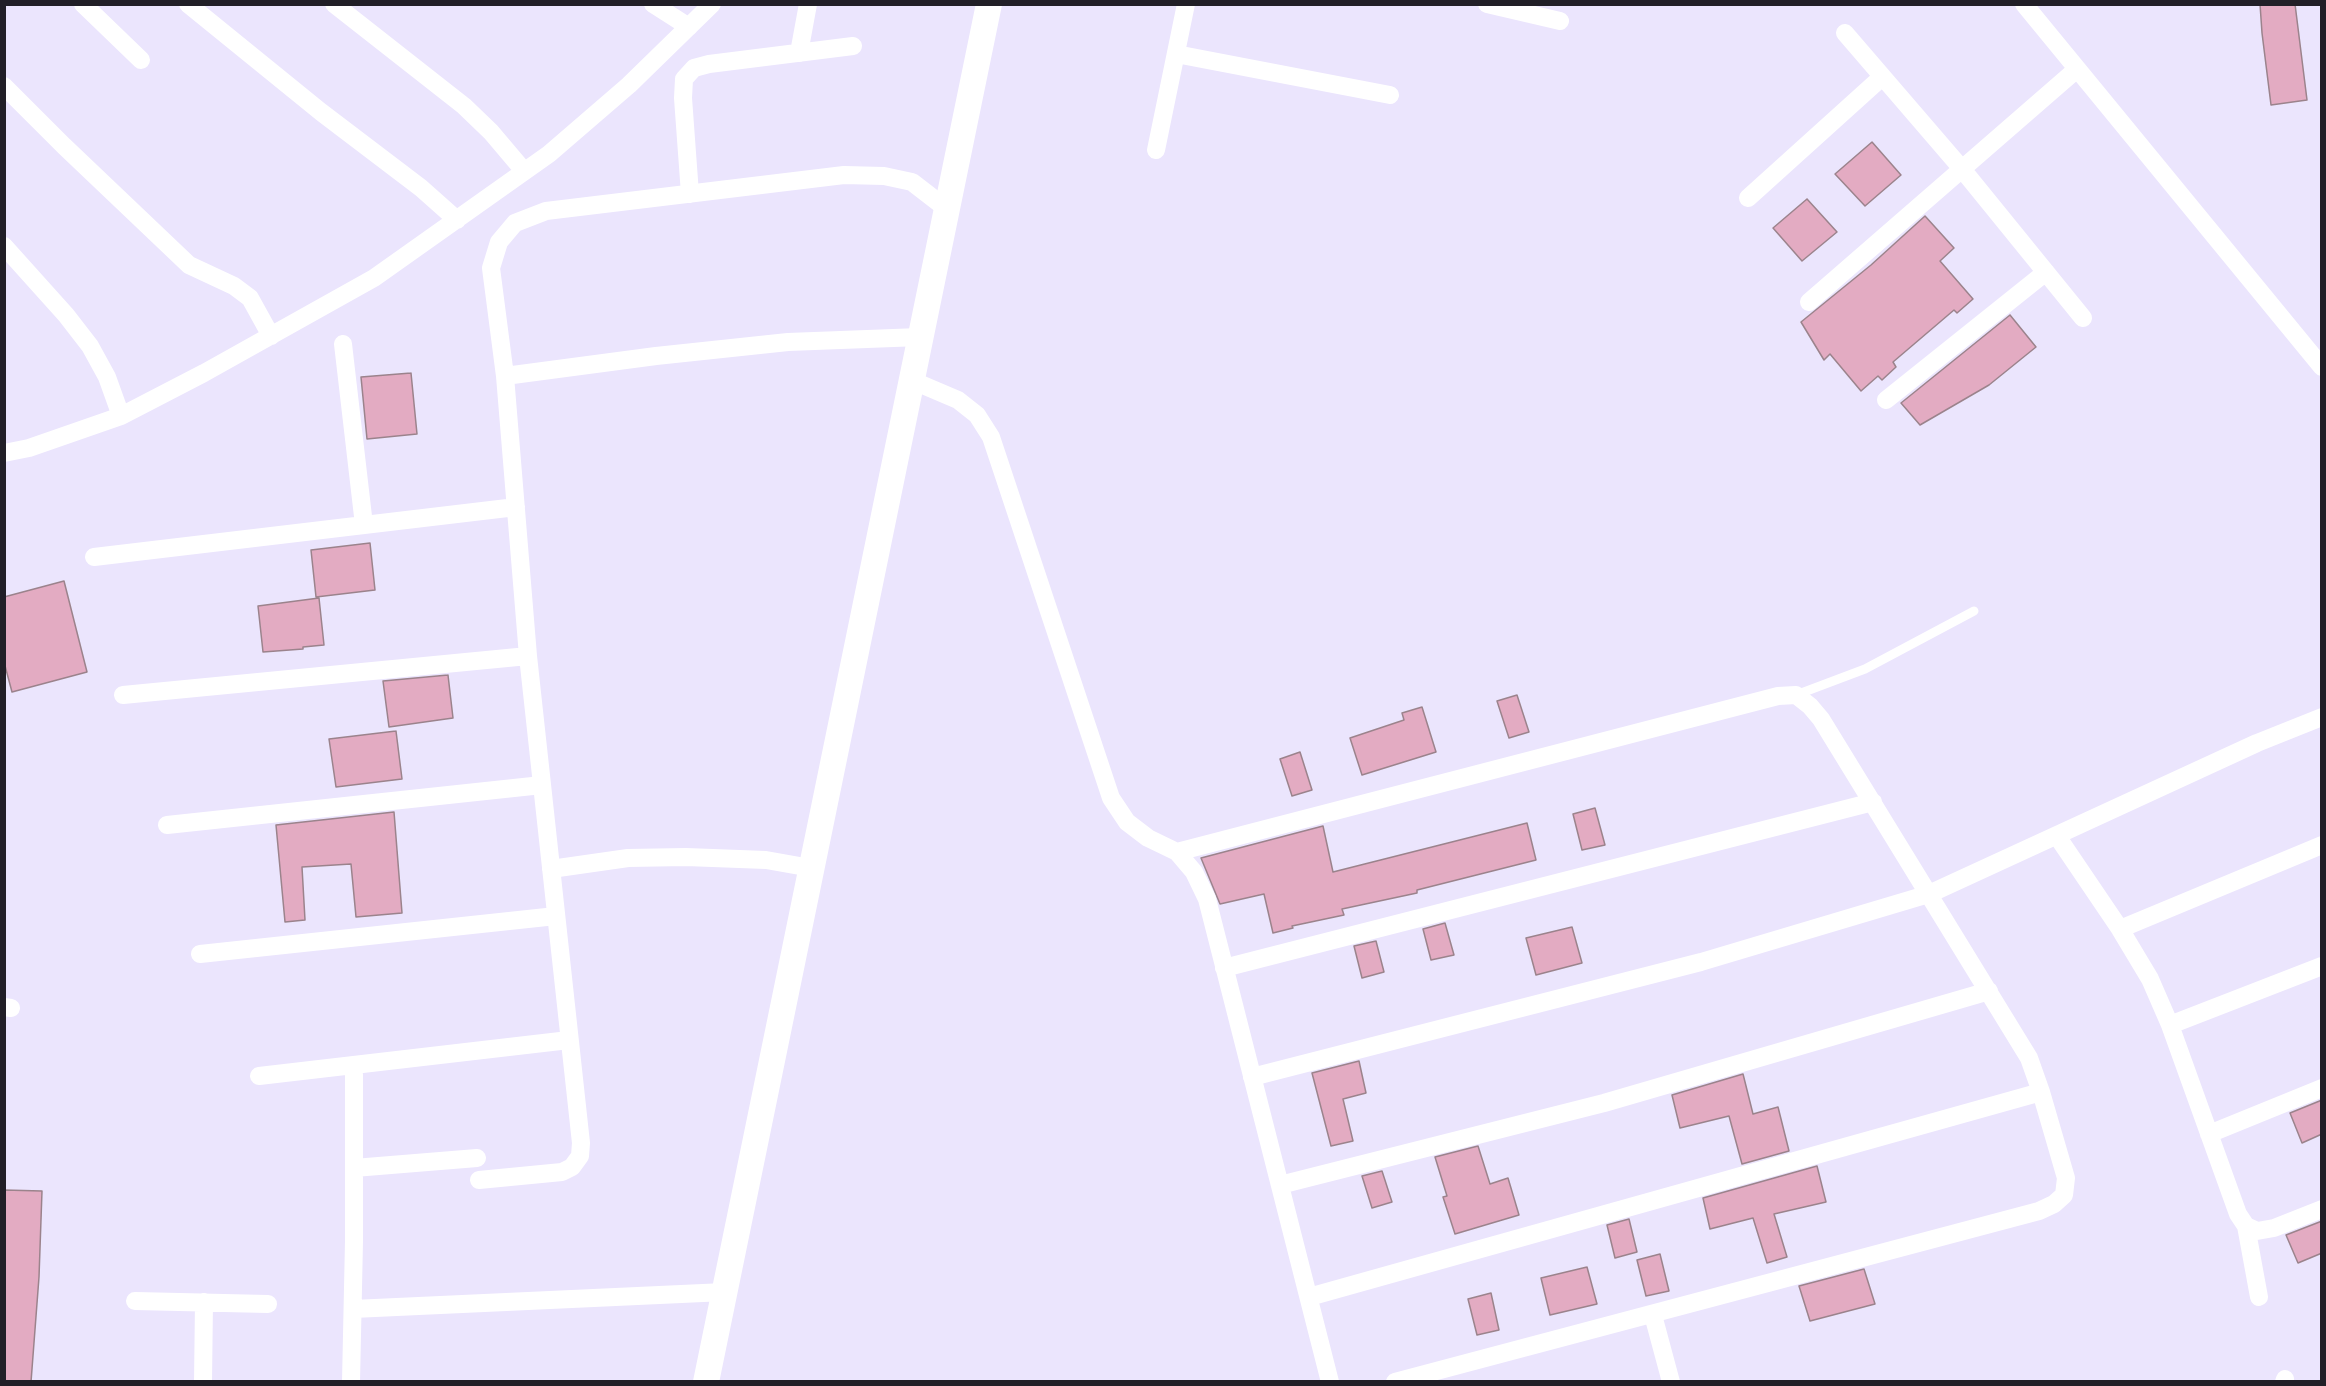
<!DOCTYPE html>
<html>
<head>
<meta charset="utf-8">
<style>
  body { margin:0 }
  #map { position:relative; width:2326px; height:1386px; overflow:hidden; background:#ebe5fd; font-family:"Roboto Serif",serif }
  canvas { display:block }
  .frame { position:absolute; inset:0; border:6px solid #211f27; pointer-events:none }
</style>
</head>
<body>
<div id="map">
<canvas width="2326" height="1386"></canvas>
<div class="frame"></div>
</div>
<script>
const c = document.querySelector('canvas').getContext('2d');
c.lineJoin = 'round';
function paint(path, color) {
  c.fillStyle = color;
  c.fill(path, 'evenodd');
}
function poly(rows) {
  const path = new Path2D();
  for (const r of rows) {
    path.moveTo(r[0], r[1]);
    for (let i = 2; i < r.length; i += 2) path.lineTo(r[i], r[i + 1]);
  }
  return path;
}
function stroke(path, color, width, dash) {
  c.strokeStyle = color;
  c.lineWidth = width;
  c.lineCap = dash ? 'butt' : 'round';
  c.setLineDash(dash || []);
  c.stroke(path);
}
const building = poly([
  [2260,4,2295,4,2307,100,2271,105,2262,33,2260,4],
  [1872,142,1901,175,1865,206,1835,174,1872,142],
  [1807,199,1837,232,1802,261,1773,228,1807,199],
  [1925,216,1954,248,1940,261,1973,299,1957,313,1954,310,1893,362,1896,367,1882,380,1878,376,1861,391,1830,354,1824,360,1801,322,1871,265,1925,216],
  [2010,315,2036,347,1989,385,1920,425,1901,403,2010,315],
  [411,373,417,434,367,439,361,377,411,373],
  [370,543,375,590,316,597,311,550,370,543],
  [64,581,87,672,12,692,4,662,4,597,64,581],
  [319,598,324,645,303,647,303,649,263,652,258,606,319,598],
  [448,675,453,718,389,727,383,681,448,675],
  [1517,695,1529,732,1509,738,1497,701,1517,695],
  [1422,707,1436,752,1362,775,1350,738,1404,720,1402,713,1422,707],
  [396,731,402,779,336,787,329,739,396,731],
  [1300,752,1312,790,1292,796,1280,759,1300,752],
  [1595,808,1605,845,1582,850,1573,814,1595,808],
  [394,812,402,913,356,917,351,864,302,867,305,920,285,922,276,825,394,812],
  [1527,823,1536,860,1417,890,1417,893,1342,909,1344,915,1292,926,1293,928,1273,933,1264,894,1220,904,1201,858,1323,826,1333,872,1527,823],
  [1445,923,1454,955,1431,960,1423,929,1445,923],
  [1572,927,1582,963,1536,975,1526,938,1572,927],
  [1376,941,1384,972,1362,978,1354,946,1376,941],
  [1359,1061,1366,1093,1343,1099,1353,1141,1331,1146,1312,1073,1359,1061],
  [1743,1074,1753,1114,1778,1107,1789,1151,1742,1164,1729,1116,1680,1128,1672,1095,1743,1074],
  [2322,1100,2322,1134,2302,1143,2290,1113,2322,1100],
  [1478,1146,1490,1184,1508,1178,1519,1215,1455,1234,1443,1197,1447,1196,1435,1157,1478,1146],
  [1817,1166,1826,1202,1774,1214,1787,1257,1767,1263,1753,1218,1710,1229,1703,1198,1817,1166],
  [1382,1171,1392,1202,1372,1208,1362,1176,1382,1171],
  [4,1190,42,1191,39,1277,31,1382,4,1382,4,1190],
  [1629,1219,1637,1252,1615,1258,1607,1225,1629,1219],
  [2322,1221,2322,1253,2298,1263,2286,1235,2322,1221],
  [1660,1254,1669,1291,1646,1296,1637,1260,1660,1254],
  [1587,1267,1597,1304,1550,1315,1541,1278,1587,1267],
  [1864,1269,1875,1304,1810,1321,1799,1286,1864,1269],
  [1491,1293,1499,1330,1477,1335,1468,1299,1491,1293]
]);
paint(building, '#e3abc2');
stroke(building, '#9b838c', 1.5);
stroke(poly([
  [1796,695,1865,669,1974,611]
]), '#fff', 9);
stroke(poly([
  [83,4,141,60],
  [188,4,321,112,421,188,457,220],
  [334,4,464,106,491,132,524,171],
  [653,4,689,27],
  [1487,4,1560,21],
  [2024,4,2322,367],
  [1845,33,1962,169,2083,318],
  [799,53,808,4],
  [1176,54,1390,95],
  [4,86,64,146,189,265,234,286,250,298,271,336],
  [1156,150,1186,4],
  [690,194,683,98,684,79,694,68,709,64,853,46],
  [1748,198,1882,77],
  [4,246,66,315,90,346,107,377,121,416],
  [1809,302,2077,69],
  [343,344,364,525],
  [505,376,656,356,788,342,920,337],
  [911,380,958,400,977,415,991,437,1111,798,1127,822,1148,838,1177,852,1194,872,1207,899,1330,1382],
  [1886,400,2046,272],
  [4,453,29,448,121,416,204,373,374,278,549,154,629,85,712,4],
  [94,557,516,507],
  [123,695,528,656],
  [167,825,542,785],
  [2057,836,2120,929,2150,979,2170,1025,2238,1214,2246,1226,2257,1231,2274,1228,2322,1209],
  [1177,852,1778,696,1796,695,1810,706,1821,719,2029,1058,2041,1092,2066,1178,2064,1195,2054,1204,2039,1211,1395,1382],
  [551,869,628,858,686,857,766,860,811,868],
  [2120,929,2322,845],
  [200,954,556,916],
  [1224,968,1873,802],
  [4,1007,11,1008],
  [2170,1025,2322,966],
  [259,1076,569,1040],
  [1252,1077,1701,962,1929,894,2257,743,2322,717],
  [2209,1134,2322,1088],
  [354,1168,477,1158],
  [479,1180,562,1172,572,1167,580,1156,581,1143,528,656,505,376,491,268,499,242,515,223,546,211,844,175,884,176,912,182,947,209],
  [1280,1185,1604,1103,1989,991],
  [2246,1226,2259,1297],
  [1309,1297,2041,1092],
  [135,1301,268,1304],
  [353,1309,725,1292],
  [1653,1315,1671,1382],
  [203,1382,204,1302],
  [351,1382,354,1241,354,1065],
  [2284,1382,2285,1379]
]), '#fff', 18);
stroke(poly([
  [706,1382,989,4]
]), '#fff', 26);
</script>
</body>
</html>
